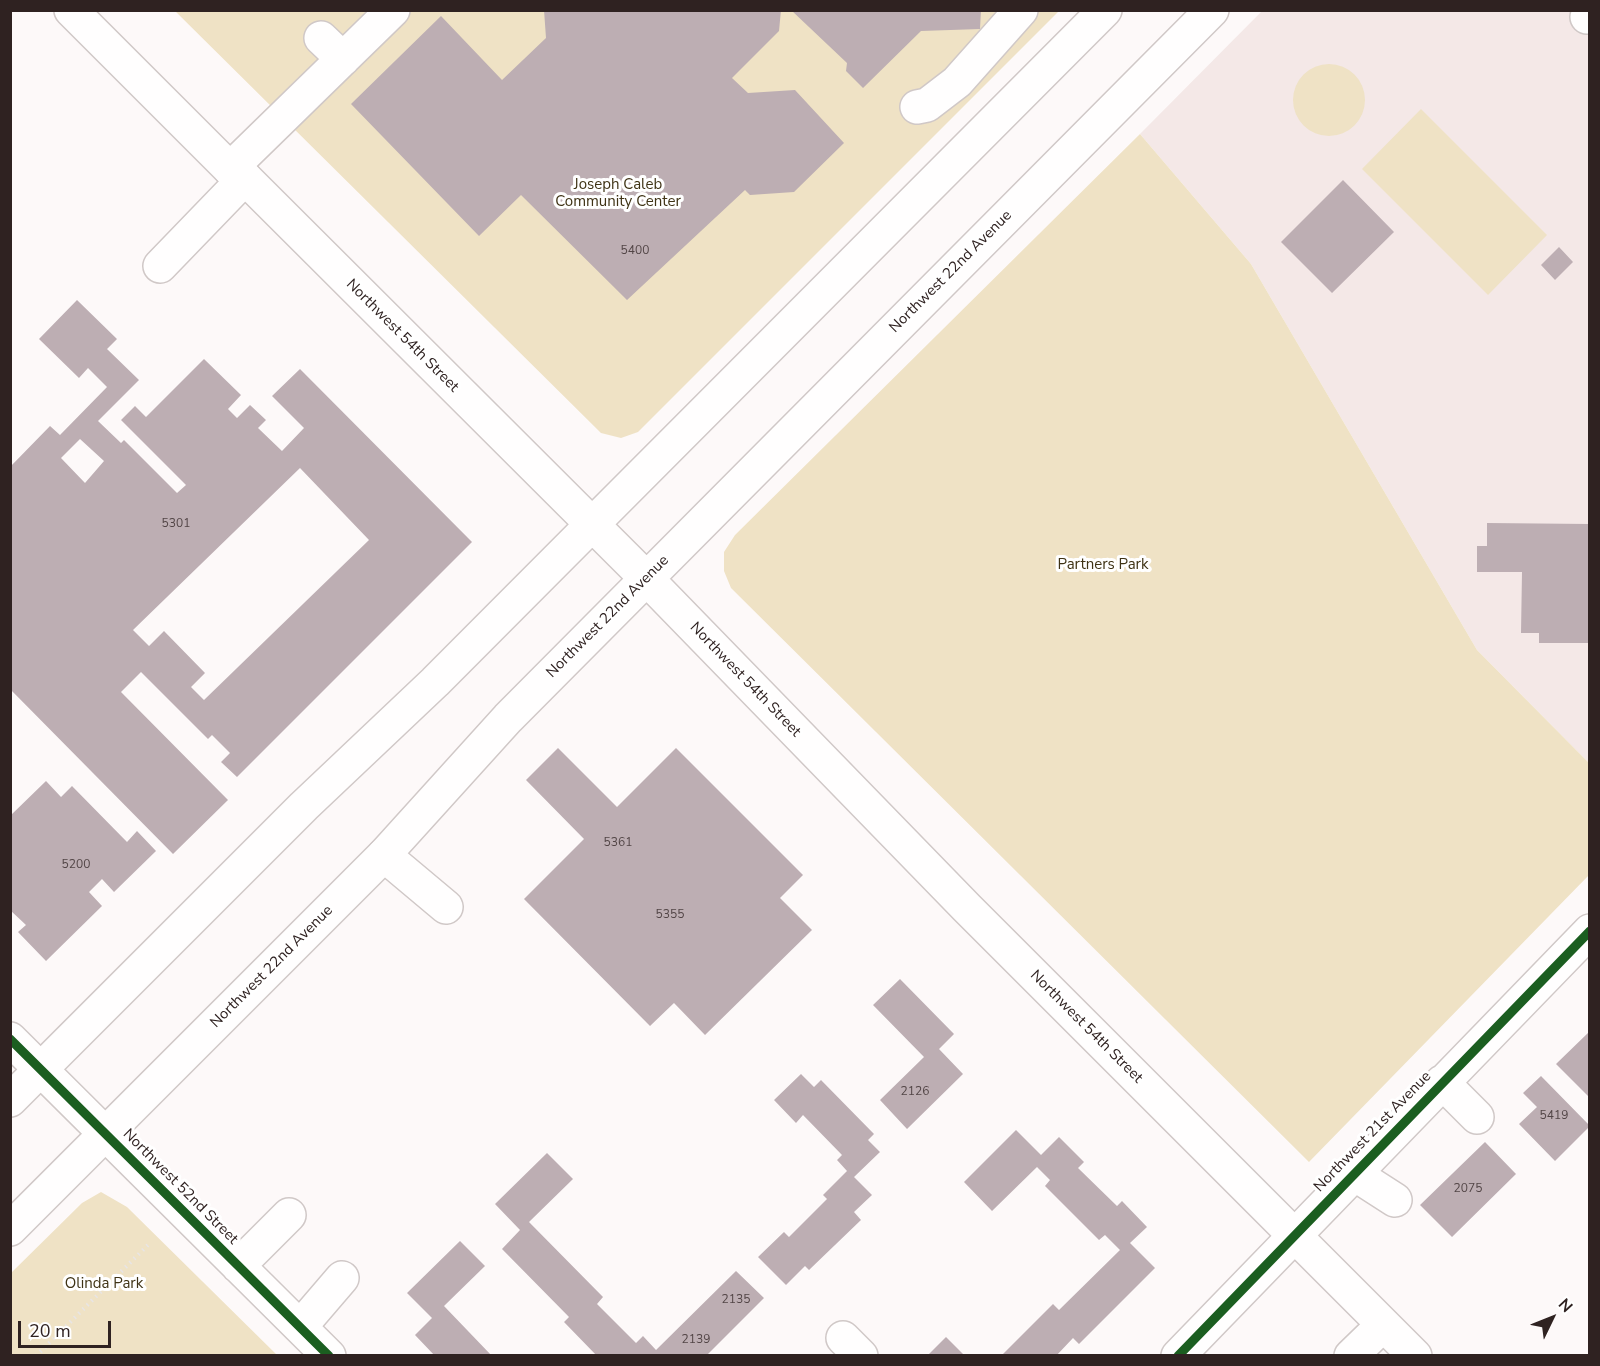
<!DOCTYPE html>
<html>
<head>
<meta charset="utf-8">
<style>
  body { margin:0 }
  #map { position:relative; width:1600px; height:1366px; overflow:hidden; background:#fdf9f9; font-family:"Nunito Sans",sans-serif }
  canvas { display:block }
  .frame { position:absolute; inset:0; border:12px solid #2f2221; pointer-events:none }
  .north { position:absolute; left:1522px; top:1288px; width:60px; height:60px; -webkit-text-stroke:4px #fff; paint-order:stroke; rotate:47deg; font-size:16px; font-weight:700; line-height:24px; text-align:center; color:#2f2221 }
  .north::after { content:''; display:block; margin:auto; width:21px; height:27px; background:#2f2221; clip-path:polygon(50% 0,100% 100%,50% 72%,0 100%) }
  .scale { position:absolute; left:18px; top:1321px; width:93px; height:27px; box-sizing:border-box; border:3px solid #2f2221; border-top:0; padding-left:8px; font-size:18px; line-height:21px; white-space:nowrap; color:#2f2221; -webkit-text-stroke:4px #fff; paint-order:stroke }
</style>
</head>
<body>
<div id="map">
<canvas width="1600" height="1366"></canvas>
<div class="frame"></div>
<div class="north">N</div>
<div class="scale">20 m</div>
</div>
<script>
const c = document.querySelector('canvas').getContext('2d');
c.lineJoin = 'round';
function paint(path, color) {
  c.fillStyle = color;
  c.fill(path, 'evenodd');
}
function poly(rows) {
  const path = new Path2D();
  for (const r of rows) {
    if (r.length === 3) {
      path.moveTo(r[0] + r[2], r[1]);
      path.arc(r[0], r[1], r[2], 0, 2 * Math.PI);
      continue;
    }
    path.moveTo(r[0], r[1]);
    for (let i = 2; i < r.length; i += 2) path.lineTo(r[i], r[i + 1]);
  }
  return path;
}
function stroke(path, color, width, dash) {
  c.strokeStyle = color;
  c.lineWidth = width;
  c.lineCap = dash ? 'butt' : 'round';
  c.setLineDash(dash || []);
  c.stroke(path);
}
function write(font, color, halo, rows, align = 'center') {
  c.font = font + ' "Nunito Sans",sans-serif';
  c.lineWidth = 6;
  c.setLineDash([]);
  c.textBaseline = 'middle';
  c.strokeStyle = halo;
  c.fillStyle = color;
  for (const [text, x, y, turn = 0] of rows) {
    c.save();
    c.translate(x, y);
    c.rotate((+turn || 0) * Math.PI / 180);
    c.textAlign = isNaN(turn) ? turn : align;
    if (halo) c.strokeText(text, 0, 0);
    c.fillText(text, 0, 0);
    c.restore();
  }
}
paint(poly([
  [1262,11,1589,11,1589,763,1477,650,1251,264,1140,134]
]), '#f4e8e7');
paint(poly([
  [175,11,1059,11,638,432,621,438,601,433],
  [1329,100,36],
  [1421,109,1547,235,1488,295,1362,169],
  [1140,134,1251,264,1477,650,1589,763,1589,875,1309,1162,731,588,724,571,724,552,735,535],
  [101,1192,127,1207,277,1355,11,1355,11,1273,82,1203]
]), '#efe2c5');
paint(poly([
  [544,10,781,10,779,31,732,78,748,93,795,90,844,143,794,192,750,195,745,190,627,300,521,195,479,236,351,104,441,16,502,80,546,38],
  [791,10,981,10,980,29,921,31,863,88,846,71,847,63],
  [1343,180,1394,232,1332,293,1281,242],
  [1559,247,1573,262,1555,280,1541,265],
  [77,300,117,339,107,349,139,380,98,421,121,443,124,440,177,493,186,485,121,420,135,406,146,417,204,359,241,395,228,409,237,418,250,405,266,420,258,428,282,451,304,428,272,396,300,369,472,542,237,777,221,762,230,753,212,735,208,739,141,672,121,692,228,800,173,854,10,689,10,467,50,426,60,435,107,387,88,368,79,378,39,339],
  [80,439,104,461,85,483,61,458],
  [300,468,369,540,204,700,191,687,205,673,164,631,149,646,133,630],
  [1487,523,1590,524,1590,643,1539,643,1539,633,1521,633,1522,572,1477,572,1477,546,1487,546],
  [558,748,617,807,676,748,803,875,780,898,812,930,705,1035,674,1003,650,1026,524,899,584,839,526,780],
  [46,781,61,797,72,786,127,842,137,831,156,851,114,892,102,879,89,892,102,906,46,961,18,932,26,925,10,910,10,816],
  [900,979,954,1034,939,1049,963,1074,907,1129,880,1100,924,1057,873,1005],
  [1590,1031,1590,1098,1556,1064],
  [801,1074,814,1087,821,1080,874,1134,868,1140,880,1152,854,1177,872,1195,854,1212,861,1220,809,1270,805,1266,786,1285,758,1257,784,1232,789,1237,827,1199,823,1195,847,1171,837,1160,842,1155,803,1115,796,1123,774,1100],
  [1541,1076,1590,1126,1555,1161,1519,1124,1537,1107,1523,1093],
  [1016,1130,1041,1155,1059,1137,1084,1162,1078,1168,1117,1206,1122,1201,1147,1227,1130,1243,1155,1268,1079,1344,1073,1338,1056,1356,1001,1356,1053,1304,1059,1310,1120,1250,1105,1235,1099,1240,1045,1186,1050,1180,1037,1167,992,1211,964,1182],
  [1485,1142,1516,1174,1452,1237,1420,1205],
  [547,1153,573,1179,529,1222,603,1297,597,1304,636,1343,643,1336,656,1350,736,1271,764,1298,706,1356,597,1356,564,1322,569,1317,502,1249,520,1230,495,1204],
  [460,1241,485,1266,444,1306,492,1356,435,1356,415,1335,432,1318,407,1293],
  [946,1337,965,1356,927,1356]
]), '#bdaeb3');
const minor = poly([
  [1587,17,1590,14],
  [321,38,343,59],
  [917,107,927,105,957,82,1021,10],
  [230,169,393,10],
  [160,266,245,178],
  [384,855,446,907],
  [10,1039,329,1356],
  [1442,1082,1477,1117],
  [1353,1173,1395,1200],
  [238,1266,289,1215],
  [300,1327,342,1278],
  [843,1338,861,1356],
  [1178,1356,1590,931],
  [1351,1356,1383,1325]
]);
const major = poly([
  [71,10,230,169,245,178,646,578,967,908,1415,1356],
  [10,1100,304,806,435,682,1105,10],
  [10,1229,384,855,508,718,1212,10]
]);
stroke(minor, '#d0c8c7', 36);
stroke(major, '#d0c8c7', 36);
stroke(poly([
  [36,1356,151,1242]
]), '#e8e5e5', 4, [1.5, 4.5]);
stroke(minor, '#fffefe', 33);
stroke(major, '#fffefe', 33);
stroke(poly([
  [10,1039,329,1356],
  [1178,1356,1590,931]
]), '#1b5e20', 9);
write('12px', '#524546', null, [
  ["5400",635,251],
  ["5301",176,524],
  ["5361",618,843],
  ["5200",76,865],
  ["5355",670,915],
  ["2126",915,1092],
  ["5419",1554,1116],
  ["2075",1468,1189],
  ["2135",736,1300],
  ["2139",696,1340]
]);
write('15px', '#3f3315', '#fff', [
  ["Joseph Caleb",618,185],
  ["Community Center",618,202],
  ["Partners Park",1103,565],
  ["Olinda Park",104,1284]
]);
write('15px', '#2f2221', '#fff', [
  ["Northwest 22nd Avenue",951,272,-45],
  ["Northwest 54th Street",402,336,45],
  ["Northwest 22nd Avenue",608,617,-45],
  ["Northwest 54th Street",745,680,46],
  ["Northwest 22nd Avenue",272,967,-45],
  ["Northwest 54th Street",1086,1027,45],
  ["Northwest 21st Avenue",1373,1132,-46],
  ["Northwest 52nd Street",180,1187,45]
]);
</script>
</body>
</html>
